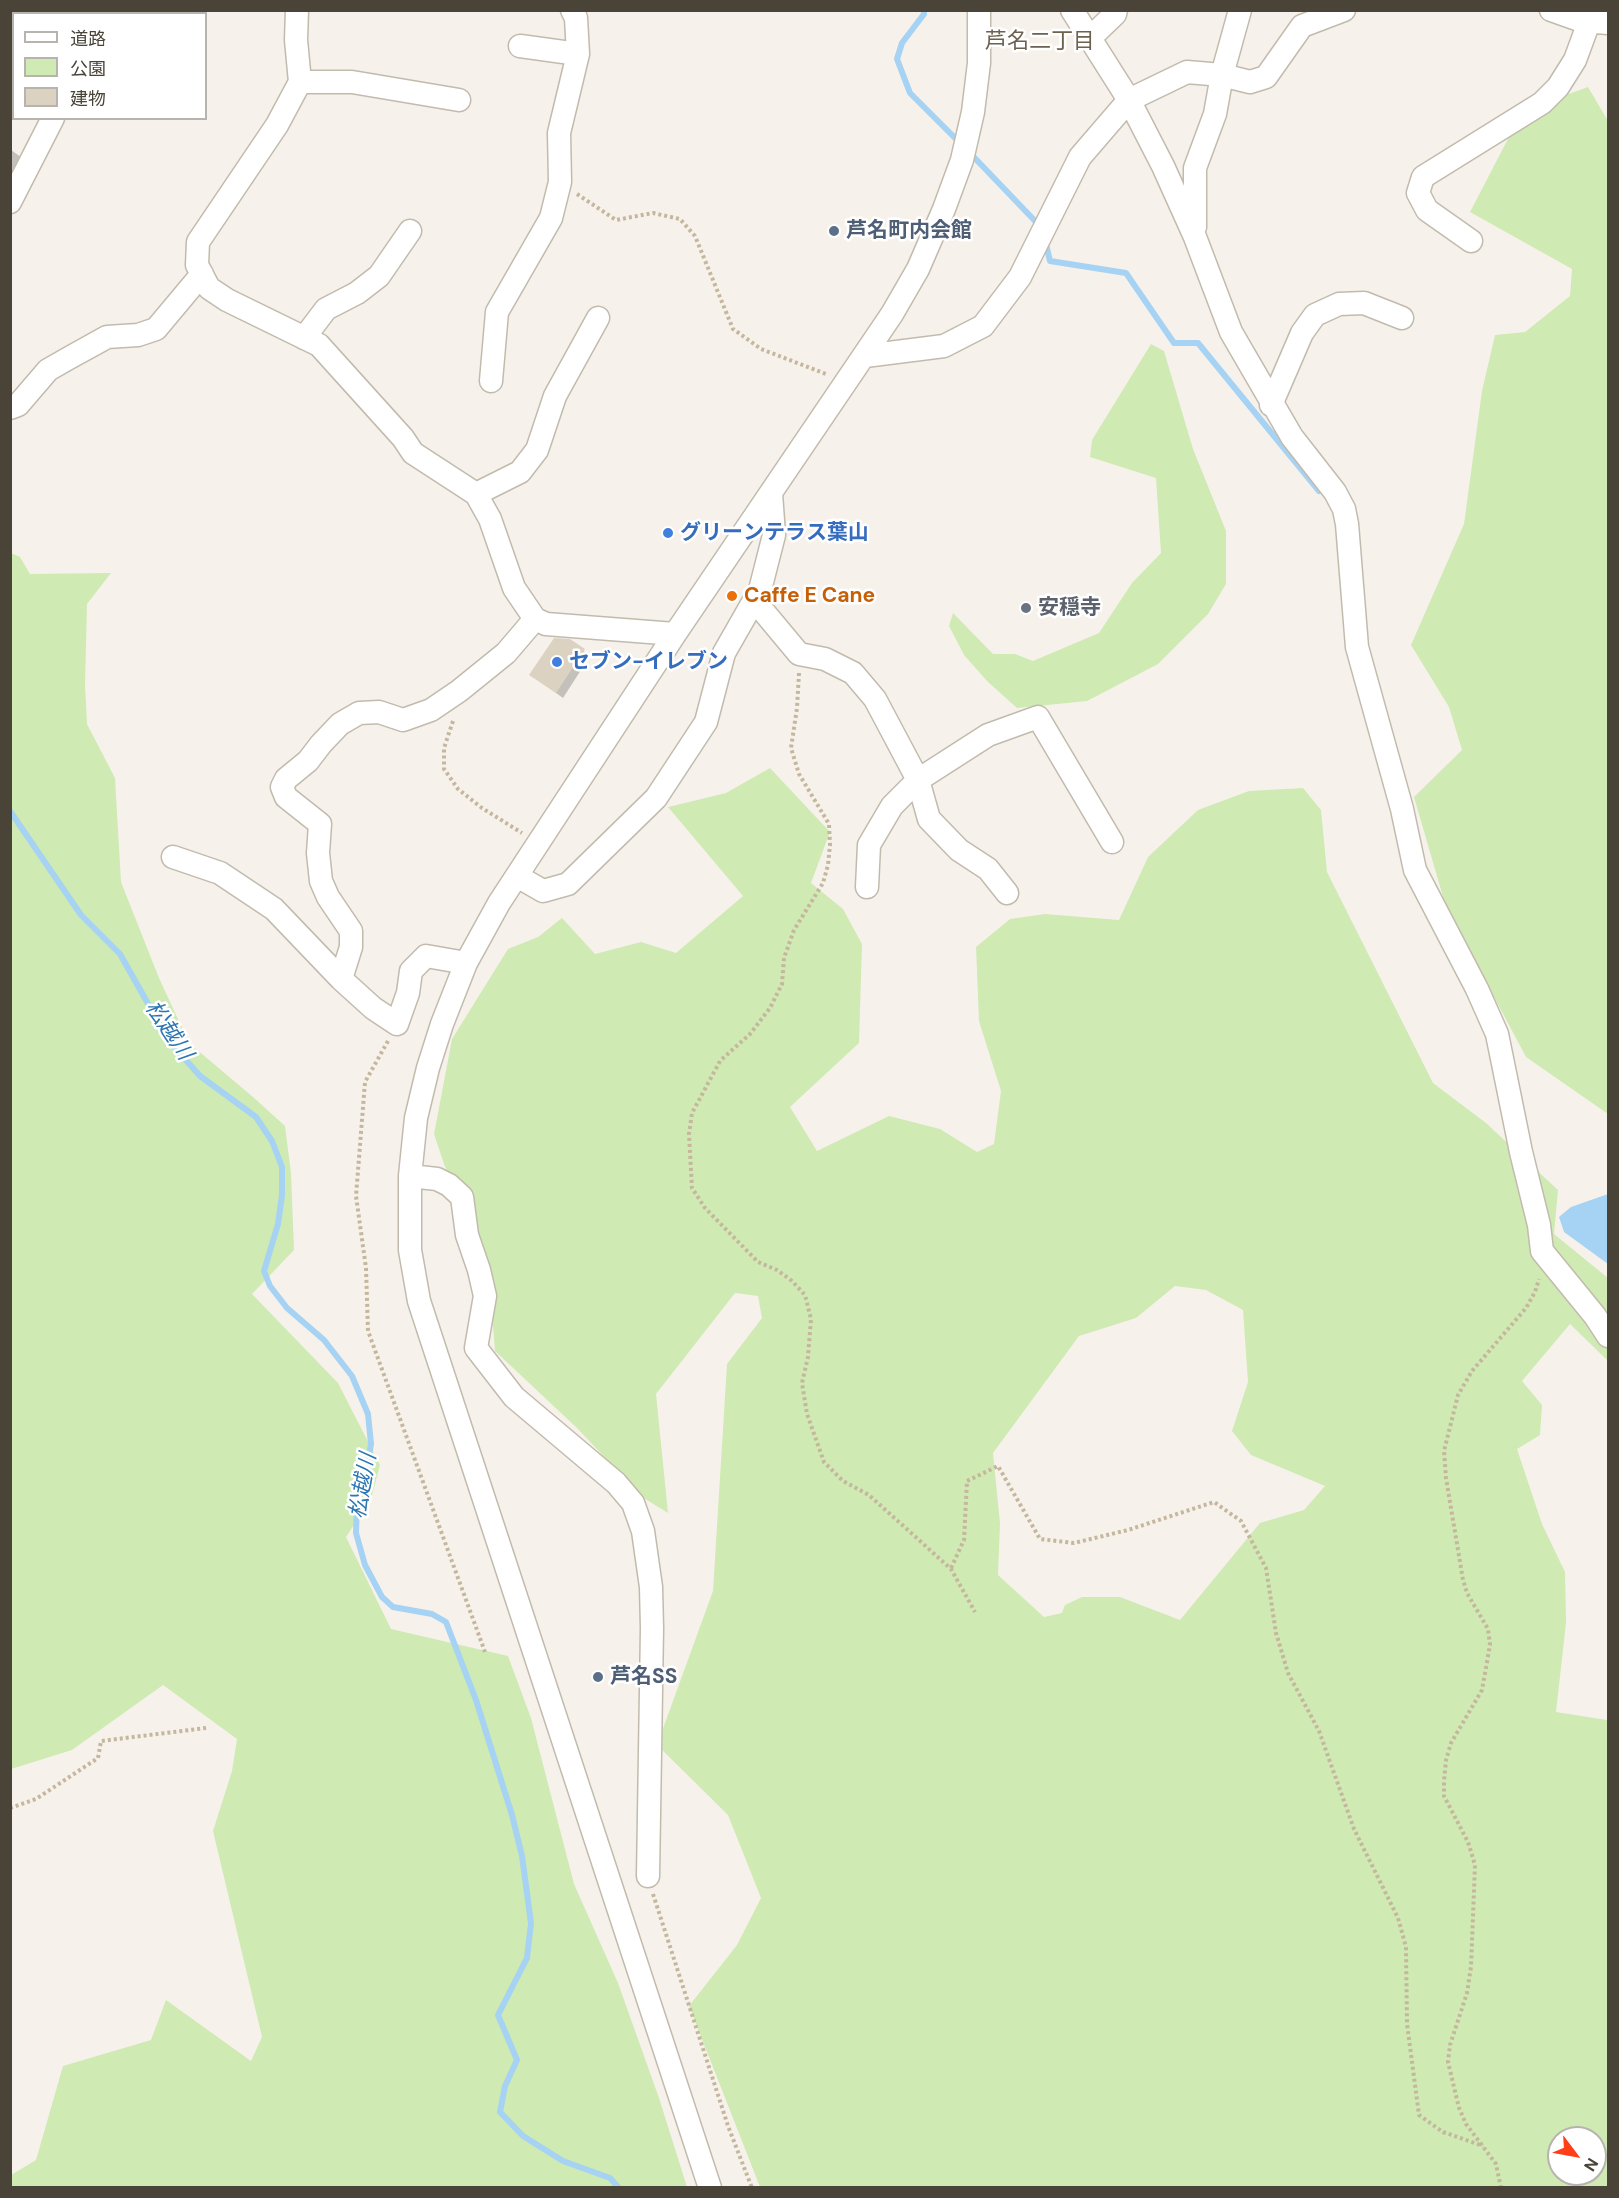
<!DOCTYPE html>
<html>
<head>
<meta charset="utf-8">
<style>
  body { margin:0 }
  #map { position:relative; width:1619px; height:2198px; overflow:hidden; background:#f6f2eb; font-family:"DM Sans","Noto Sans JP",sans-serif }
  canvas { display:block }
  .frame { position:absolute; inset:0; border:12px solid #4a4338; pointer-events:none }
  .legend { position:absolute; left:12px; top:12px; width:195px; height:108px; box-sizing:border-box; background:#fff; border:2px solid #b7b4af; margin:0; padding:8px 10px; list-style:none; font-size:18px; color:#4a4338 }
  .legend li { display:flex; align-items:center; gap:12px; height:30px }
  .legend b { width:30px; border:2px solid #b7b4af }
  .north { position:absolute; left:1547px; top:2126px; width:60px; height:60px; box-sizing:border-box; background:#fff; border:2px solid #b7b4af; border-radius:50%; rotate:122deg; font-size:16px; font-weight:700; line-height:24px; text-align:center; color:#4a4338 }
  .north::after { content:''; display:block; margin:auto; width:21px; height:27px; background:#ff3f18; clip-path:polygon(50% 0,100% 100%,50% 72%,0 100%) }
</style>
</head>
<body>
<div id="map">
<canvas width="1619" height="2198"></canvas>
<div class="frame"></div>
<ul class="legend">
<li><b style="height:8px;background:#fff"></b>道路</li>
<li><b style="height:16px;background:#d0eab3"></b>公園</li>
<li><b style="height:16px;background:#dbd2c2"></b>建物</li>
</ul>
<div class="north">N</div>
</div>
<script>
const c = document.querySelector('canvas').getContext('2d');
c.lineJoin = 'round';
function paint(path, color) {
  c.fillStyle = color;
  c.fill(path, 'evenodd');
}
function poly(rows) {
  const path = new Path2D();
  for (const r of rows) {
    path.moveTo(r[0], r[1]);
    for (let i = 2; i < r.length; i += 2) path.lineTo(r[i], r[i + 1]);
  }
  return path;
}
function stroke(path, color, width, dash) {
  c.strokeStyle = color;
  c.lineWidth = width;
  c.lineCap = dash ? 'butt' : 'round';
  c.setLineDash(dash || []);
  c.stroke(path);
}
function write(font, color, halo, rows, align = 'center') {
  c.font = font + ' "DM Sans","Noto Sans JP",sans-serif';
  c.lineWidth = 5;
  c.setLineDash([]);
  c.textBaseline = 'middle';
  c.strokeStyle = halo;
  c.fillStyle = color;
  for (const [text, x, y, turn = 0] of rows) {
    c.save();
    c.translate(x, y);
    c.rotate((+turn || 0) * Math.PI / 180);
    c.textAlign = isNaN(turn) ? turn : align;
    if (halo) c.strokeText(text, 0, 0);
    c.fillText(text, 0, 0);
    c.restore();
  }
}
paint(poly([
  [1588,87,1608,121,1608,1114,1526,1057,1446,907,1414,797,1462,750,1449,707,1411,645,1464,524,1482,391,1495,335,1525,332,1570,296,1572,269,1470,212,1509,137,1563,96],
  [1151,344,1164,351,1193,449,1226,531,1226,584,1208,614,1158,664,1087,701,1017,708,988,682,964,655,949,626,953,613,993,654,1015,654,1033,661,1099,633,1132,583,1161,553,1156,478,1090,457,1092,440],
  [11,553,20,557,30,574,111,573,87,604,85,685,87,724,115,778,121,882,159,978,189,1043,253,1097,285,1126,291,1173,294,1250,252,1294,338,1383,380,1465,371,1499,346,1537,391,1629,508,1656,531,1718,574,1884,618,1983,659,2098,687,2187,11,2187,11,2175,36,2160,63,2066,151,2040,166,2000,251,2061,262,2037,213,1831,232,1771,237,1739,163,1685,72,1750,11,1769],
  [770,768,830,832,811,883,843,909,862,944,859,1043,790,1107,817,1151,889,1116,940,1129,977,1152,994,1144,1001,1091,979,1021,976,947,1010,919,1045,914,1119,920,1148,857,1198,810,1249,791,1303,788,1321,810,1327,872,1433,1083,1486,1123,1558,1190,1554,1234,1608,1278,1608,1361,1570,1324,1522,1381,1542,1405,1540,1435,1517,1449,1542,1524,1565,1572,1566,1623,1556,1712,1607,1720,1608,1723,1608,2187,760,2187,689,2006,737,1945,761,1898,728,1815,657,1745,713,1591,727,1364,762,1318,758,1296,735,1293,656,1394,668,1513,642,1497,577,1428,495,1351,488,1264,444,1164,434,1134,452,1039,508,949,538,937,562,918,595,954,641,942,676,953,743,896,668,807,726,793],
  [1175,1286,1206,1290,1243,1310,1248,1382,1232,1431,1251,1455,1325,1486,1304,1510,1260,1523,1180,1620,1120,1597,1082,1597,1065,1605,1062,1613,1044,1617,998,1575,1000,1523,993,1453,1079,1336,1136,1318],
  [1559,2138,1595,2138,1595,2174,1559,2174]
]), '#d0eab3');
paint(poly([
  [1608,1194,1608,1264,1564,1232,1559,1217,1571,1207]
]), '#a6d2f3');
paint(poly([
  [10,10,36,10,32,14,14,14,14,27,10,29],
  [64,10,123,10,121,14,65,14],
  [152,10,157,10,161,14,150,14],
  [10,149,22,158,10,176],
  [570,641,590,656,563,698,531,675]
]), '#0003');
stroke(poly([
  [924,10,924,14,902,43,897,59,910,93,960,143],
  [969,152,1036,222,1040,228],
  [1045,240,1050,261,1126,273,1174,343,1198,343,1319,491],
  [10,811,81,915,120,954,169,1041,200,1076,256,1117,272,1141,282,1167,282,1195,278,1224,264,1271,270,1286,287,1308,324,1340,352,1376,368,1414,371,1444,366,1474,357,1502,356,1533,365,1565,382,1597,393,1607,432,1614,446,1622,476,1700,512,1815,522,1856,531,1923,527,1958,498,2015,517,2060,505,2086,500,2112,523,2136,563,2161,610,2178,619,2188]
]), '#a6d2f3', 6);
paint(poly([
  [554,638,570,639,585,649,556,693,529,675]
]), '#dbd2c2');
const minor = poly([
  [297,10,296,40,300,82,277,125,198,242,197,265,209,288,227,300,319,345,403,438,413,453,476,494,490,519,514,588,535,619,546,624,675,634],
  [572,10,576,18,578,54],
  [1072,10,1129,100,1163,166,1195,237,1231,332,1292,437,1335,492,1344,509,1347,524,1357,647,1402,809,1415,870,1477,989,1497,1034,1521,1152,1539,1225,1542,1251,1595,1316,1608,1336],
  [1551,10,1582,21,1608,23],
  [134,14,134,10],
  [1089,39,1115,14,1116,10],
  [300,82,352,82,459,100],
  [10,202,53,118],
  [1195,227,1195,168,1215,114,1222,75,1240,10],
  [1471,241,1427,210,1418,193,1423,177,1542,103,1558,87,1575,60,1589,22],
  [304,338,326,309,357,293,379,276,410,231],
  [865,356,944,346,983,326,1020,277,1080,157,1129,100,1187,72,1222,75,1250,82,1266,77,1302,26,1344,10],
  [491,381,497,312,551,218,560,182,559,133,578,54,520,46],
  [1271,405,1302,333,1315,315,1339,304,1364,303,1402,318],
  [10,408,18,405,48,370,69,358,107,337,138,335,156,329,202,274],
  [476,494,520,472,537,450,555,396,598,318],
  [754,600,799,654,825,659,853,673,875,699,918,780,929,819,959,850,988,869,1007,893],
  [173,857,220,873,274,909,341,979,373,1008,397,1024,408,993,411,971,426,956,466,963],
  [517,876,543,891,568,884,656,798,706,722,724,653,760,590,774,535,771,493],
  [867,887,869,845,892,806,918,780,988,735,1038,717,1112,842],
  [341,979,351,947,351,931,328,897,321,881,318,853,320,824,286,797,282,787,286,779,308,761,321,744,340,724,359,713,379,712,403,720,431,710,459,691,506,653,535,619],
  [410,1176,437,1179,449,1185,462,1197,467,1235,479,1270,485,1296,476,1348,514,1397,616,1483,633,1503,643,1531,651,1587,652,1628,648,1876],
  [710,2188,419,1301,410,1250,410,1176,416,1118,428,1068,442,1024,466,963,499,903,675,634,892,314,918,269,944,209,962,160,973,112,979,63,979,10]
]);
stroke(minor, '#c2bbad', 25);
stroke(poly([
  [577,194,616,220,653,213,680,219,695,236,733,329,761,349,826,374],
  [799,673,797,708,791,748,799,774,829,824,830,845,828,865,823,883,794,930,784,958,782,984,770,1008,750,1034,720,1061,692,1113,689,1134,692,1188,705,1208,758,1262,777,1270,792,1281,805,1295,811,1319,808,1357,802,1383,807,1414,824,1462,843,1481,869,1495,951,1569,975,1612],
  [453,721,444,748,444,769,458,789,482,808,522,833],
  [388,1041,365,1082,356,1196,366,1268,368,1331,485,1652],
  [951,1568,964,1540,967,1481,998,1466,1040,1539,1074,1543,1128,1530,1214,1502,1241,1521,1266,1568,1276,1633,1288,1673,1319,1731,1354,1829,1398,1918,1406,1947,1407,2024,1419,2115,1443,2132,1483,2146],
  [10,1808,36,1799,98,1758,101,1741,206,1728],
  [653,1894,728,2126,752,2188],
  [1501,2188,1496,2164,1466,2124,1459,2108,1448,2062,1450,2045,1467,1993,1471,1967,1475,1865,1468,1842,1444,1796,1444,1781,1446,1760,1451,1743,1482,1690,1490,1645,1488,1629,1467,1593,1463,1580,1446,1478,1444,1451,1458,1395,1472,1371,1526,1308,1535,1292,1539,1279]
]), '#c4b79d', 4, [3, 3]);
stroke(minor, '#fff', 22);
for (const [x, y, r, color] of [
  [834,231,6,"#5c6f8a"],
  [668,533,6,"#3f7fe0"],
  [732,596,6,"#e8710a"],
  [1026,608,6,"#6b7280"],
  [557,662,6,"#3f7fe0"],
  [598,1677,6,"#5c6f8a"]
]) {
  const dot = new Path2D();
  dot.arc(x, y, r, 0, 2 * Math.PI);
  c.fillStyle = color;
  c.fill(dot);
  stroke(dot, '#fff', 2);
}
write('bold 21px', '#4e5e75', '#fff', [
  ["芦名町内会館",846,231],
  ["芦名SS",610,1677]
], 'left');
write('bold 21px', '#366cbe', '#fff', [
  ["グリーンテラス葉山",680,533],
  ["セブン-イレブン",569,662]
], 'left');
write('bold 21px', '#c56008', '#fff', [
  ["Caffe E Cane",744,596]
], 'left');
write('bold 21px', '#5b616d', '#fff', [
  ["安穏寺",1038,608]
], 'left');
write('22px', '#6d624f', '#fff', [
  ["芦名二丁目",1040,42]
]);
write('italic 22px', '#2c77b2', '#fff', [
  ["松越川",168,1031,56],
  ["松越川",364,1486,-80]
]);
</script>
</body>
</html>
